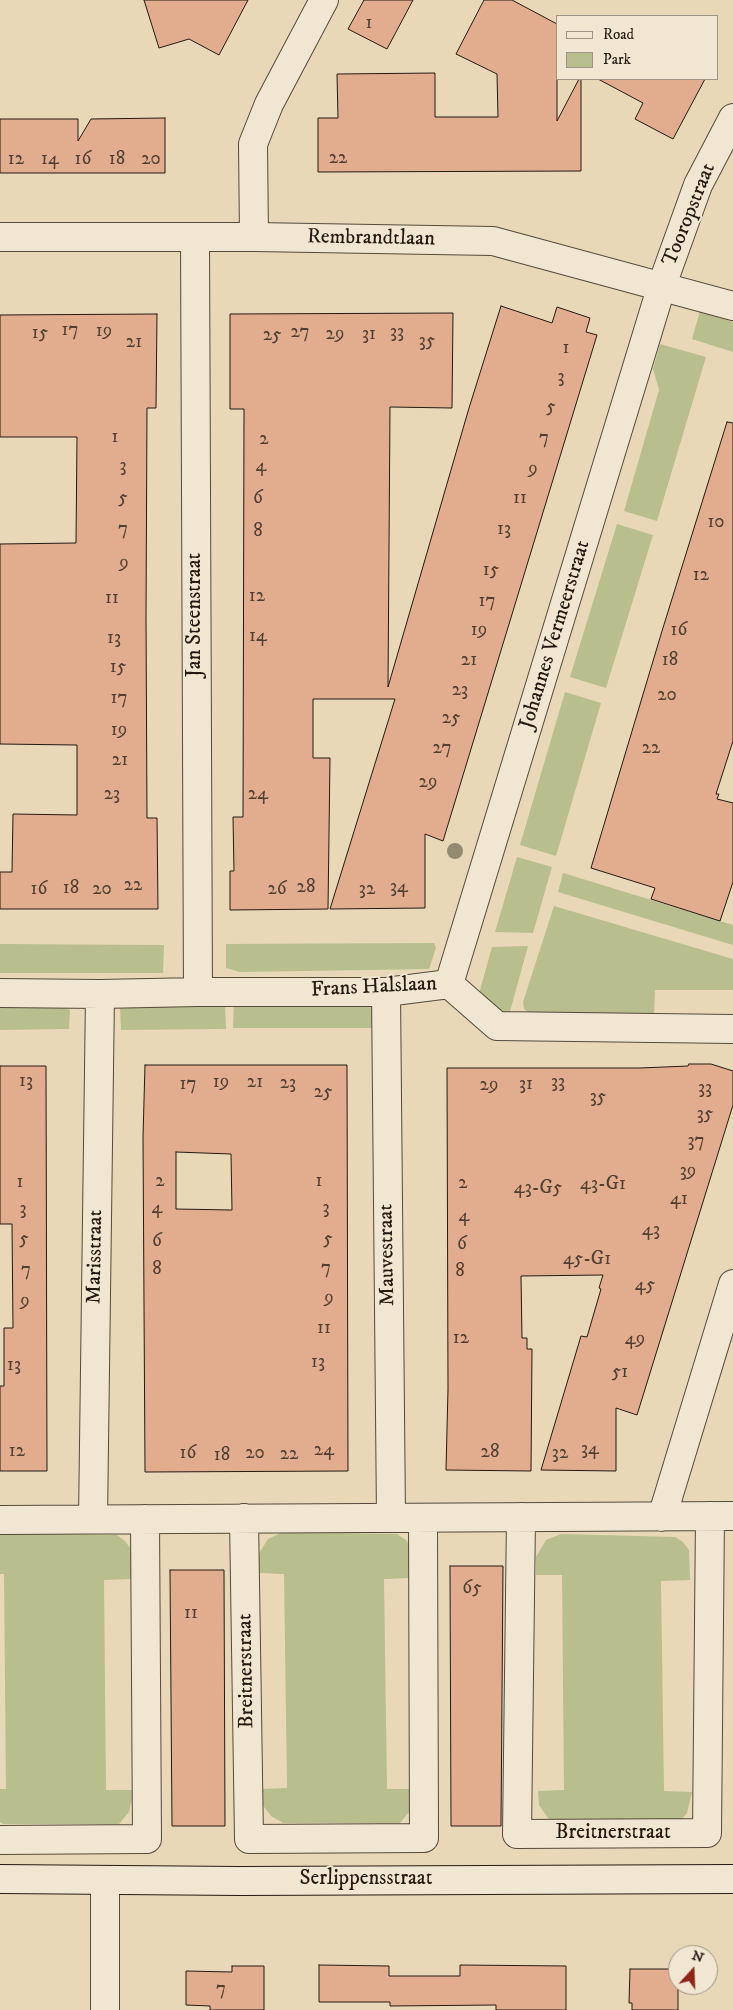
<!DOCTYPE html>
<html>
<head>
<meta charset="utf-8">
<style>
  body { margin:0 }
  #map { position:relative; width:733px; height:2010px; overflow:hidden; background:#e8d8b8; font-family:"IM FELL DW Pica",serif }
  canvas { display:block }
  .legend { position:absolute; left:556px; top:15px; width:162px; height:65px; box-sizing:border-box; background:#f0e6d1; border:1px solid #9e9485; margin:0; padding:6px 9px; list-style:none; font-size:15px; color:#241a12 }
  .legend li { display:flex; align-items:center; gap:10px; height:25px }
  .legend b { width:25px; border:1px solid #9e9485 }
  .north { position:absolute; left:668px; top:1945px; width:50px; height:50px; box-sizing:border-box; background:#f0e6d1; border:1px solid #9e9485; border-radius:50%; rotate:20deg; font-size:14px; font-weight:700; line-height:20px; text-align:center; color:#241a12 }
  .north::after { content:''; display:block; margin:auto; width:18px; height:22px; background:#8f2418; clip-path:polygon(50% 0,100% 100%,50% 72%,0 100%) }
</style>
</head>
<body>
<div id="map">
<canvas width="733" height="2010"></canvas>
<ul class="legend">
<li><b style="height:6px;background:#f0e6d1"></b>Road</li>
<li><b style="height:14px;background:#b8be8d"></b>Park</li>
</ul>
<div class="north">N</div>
</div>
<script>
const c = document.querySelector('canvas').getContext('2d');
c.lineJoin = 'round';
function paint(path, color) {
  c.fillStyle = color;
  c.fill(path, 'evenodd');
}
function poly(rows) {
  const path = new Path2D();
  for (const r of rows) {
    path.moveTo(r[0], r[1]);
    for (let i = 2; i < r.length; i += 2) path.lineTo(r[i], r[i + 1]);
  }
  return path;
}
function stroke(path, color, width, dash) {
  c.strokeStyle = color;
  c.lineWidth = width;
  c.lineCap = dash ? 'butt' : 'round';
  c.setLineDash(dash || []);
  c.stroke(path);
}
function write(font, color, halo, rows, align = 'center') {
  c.font = font + ' "IM FELL DW Pica",serif';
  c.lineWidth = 4;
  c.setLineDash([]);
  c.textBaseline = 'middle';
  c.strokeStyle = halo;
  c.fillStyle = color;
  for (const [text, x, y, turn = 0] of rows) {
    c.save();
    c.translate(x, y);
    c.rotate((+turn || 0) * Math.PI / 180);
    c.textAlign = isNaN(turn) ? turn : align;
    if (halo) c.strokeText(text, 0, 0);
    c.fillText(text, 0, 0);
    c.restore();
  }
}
paint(poly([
  [700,311,733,322,733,352,692,339],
  [660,344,706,357,657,521,624,511,659,390,653,369],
  [617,524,653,535,606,688,570,677],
  [565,692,601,703,556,856,520,845],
  [517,857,552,867,533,933,495,932],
  [563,873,733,925,733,945,558,892],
  [554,906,733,959,733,990,655,990,654,1015,531,1015,524,1009,523,1002],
  [434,943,436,948,429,969,240,972,226,968,226,944],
  [0,944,164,945,163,973,0,973],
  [528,946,509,1015,500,1017,480,996,480,990,492,947],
  [355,1001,372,1008,372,1028,233,1028,234,1002],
  [225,1002,226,1029,121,1030,120,1008,139,1003],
  [0,1003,66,1006,70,1011,69,1029,0,1030],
  [283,1532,397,1534,406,1540,412,1548,412,1578,384,1579,387,1789,415,1789,410,1811,400,1823,283,1823,271,1816,261,1803,261,1789,287,1788,284,1574,259,1573,258,1555,268,1539],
  [2,1533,117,1535,125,1541,131,1549,132,1579,104,1580,106,1790,134,1790,129,1812,119,1824,3,1824,0,1822,0,1789,6,1789,4,1574,0,1574,0,1534],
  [561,1534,675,1537,683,1542,689,1550,690,1580,661,1581,664,1791,692,1792,687,1813,677,1825,561,1825,548,1818,539,1805,538,1791,564,1790,562,1575,536,1575,536,1557,546,1540]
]), '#b8be8d');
const building = poly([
  [144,0,248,0,219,55,189,39,159,48,144,0],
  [364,0,413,0,387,49,348,29,364,0],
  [484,0,512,0,557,24,557,121,579,79,581,79,581,171,318,172,318,118,338,118,337,74,435,73,435,117,498,117,497,74,456,54,484,0],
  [598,79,705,79,673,139,635,119,643,103,598,79],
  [165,118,165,173,0,173,0,119,78,119,78,141,91,119,165,118],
  [501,306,552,323,557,307,590,318,586,332,597,335,443,841,425,834,425,908,330,909,395,699,313,699,313,758,330,758,328,909,230,910,230,871,234,871,233,817,243,817,244,409,230,409,230,314,453,313,452,408,390,407,388,687,469,408,501,306],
  [157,314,156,408,147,408,146,617,147,818,157,818,158,909,0,909,0,872,12,872,13,814,77,815,77,745,0,744,0,544,76,543,77,437,0,437,0,315,157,314],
  [727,422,733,423,733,741,716,794,719,794,717,799,733,803,733,882,720,921,651,899,655,888,591,868,662,631,727,422],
  [689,1064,711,1064,733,1071,733,1105,637,1415,616,1408,616,1471,541,1470,581,1336,587,1337,601,1289,599,1288,603,1275,521,1276,522,1338,527,1338,527,1349,532,1349,531,1471,446,1470,448,1389,447,1068,640,1068,688,1066,689,1064],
  [145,1065,347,1065,348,1471,145,1472,143,1137,145,1065],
  [176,1152,231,1154,232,1210,176,1209,176,1152],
  [0,1066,46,1066,47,1471,0,1471,0,1386,4,1386,4,1328,13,1328,12,1224,0,1224,0,1066],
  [450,1566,503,1566,501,1826,451,1826,450,1566],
  [170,1570,224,1570,225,1826,172,1826,170,1570],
  [319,1965,389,1966,389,1976,460,1976,460,1965,566,1966,566,2010,496,2010,496,2005,390,2006,390,2002,319,2002,319,1965],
  [232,1966,264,1966,264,2010,210,2010,210,2006,186,2005,186,1971,232,1972,232,1966],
  [630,1969,678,1969,678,2010,632,2010,632,2003,629,2003,630,1969]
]);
paint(building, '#e1ad8e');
stroke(building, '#241a12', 1);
const street = poly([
  [0,237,254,237,493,241,733,306],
  [254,237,253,144,269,104,324,0],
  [195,238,198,992],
  [449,984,662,285,698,185,733,118],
  [386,992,391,1518],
  [0,993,100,994,198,992,386,992,449,984,497,1026,733,1029],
  [521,1517,517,1834,707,1833,710,1516],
  [662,1517,733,1284],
  [244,1518,249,1839,424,1838,423,1521,424,1518],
  [93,1519,100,994],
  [0,1520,733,1516],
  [0,1840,147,1839,145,1519],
  [105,1881,105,2010]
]);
const secondary = poly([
  [0,1879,240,1881,733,1879]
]);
stroke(street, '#554a3c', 30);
stroke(secondary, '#241a12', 30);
stroke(street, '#f0e6d1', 28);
stroke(secondary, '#f0e6d1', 28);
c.fillStyle = '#948a71';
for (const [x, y] of [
  [455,851]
]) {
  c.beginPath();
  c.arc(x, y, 8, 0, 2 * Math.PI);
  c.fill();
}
write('19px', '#533f31', null, [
  ["1",369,24],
  ["22",338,159],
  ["12",16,160],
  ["14",50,160],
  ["16",83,160],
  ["18",117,160],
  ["20",151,160],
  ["17",70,331],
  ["19",104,332],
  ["27",300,333],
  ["33",397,333],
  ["15",40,334],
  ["29",335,335],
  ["31",369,335],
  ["25",272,336],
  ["35",427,342],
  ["21",134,343],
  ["1",566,349],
  ["3",561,378],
  ["5",551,408],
  ["1",115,438],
  ["7",544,439],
  ["2",264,440],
  ["3",123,467],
  ["4",261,467],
  ["9",533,470],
  ["5",123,499],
  ["6",258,499],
  ["11",520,499],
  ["10",716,523],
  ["7",123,530],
  ["13",504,530],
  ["8",258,532],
  ["9",124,564],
  ["15",491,571],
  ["12",701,576],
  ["12",257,597],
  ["11",112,599],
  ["17",487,602],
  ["19",479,631],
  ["16",679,631],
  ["14",258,637],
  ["13",114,639],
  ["21",469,661],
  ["18",670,661],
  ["15",118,668],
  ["23",460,691],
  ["20",667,696],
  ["17",119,699],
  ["25",451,719],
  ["19",119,731],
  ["27",442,749],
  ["22",651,749],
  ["21",120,761],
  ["29",428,783],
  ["23",112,795],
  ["24",258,795],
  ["22",133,886],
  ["28",306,888],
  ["34",399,888],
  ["18",71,889],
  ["16",39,890],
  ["20",102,890],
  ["26",277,890],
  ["32",367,890],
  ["13",26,1082],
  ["19",221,1083],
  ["21",255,1083],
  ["33",558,1083],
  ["23",288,1084],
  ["17",188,1085],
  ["31",526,1085],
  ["29",489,1086],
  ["33",705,1089],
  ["25",323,1093],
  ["35",598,1098],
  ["35",705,1115],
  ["37",696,1142],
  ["39",688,1172],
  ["2",160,1182],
  ["1",319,1182],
  ["1",20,1183],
  ["2",463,1184],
  ["43-G1",603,1185],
  ["43-G5",538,1189],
  ["41",679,1200],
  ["4",157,1209],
  ["3",326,1209],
  ["3",23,1210],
  ["4",464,1217],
  ["43",651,1231],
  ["5",24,1240],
  ["5",328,1240],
  ["6",157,1242],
  ["6",462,1245],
  ["45-G1",587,1260],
  ["7",326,1269],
  ["8",157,1270],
  ["7",26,1271],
  ["8",460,1272],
  ["45",645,1286],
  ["9",329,1299],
  ["9",25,1302],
  ["11",324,1329],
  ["12",461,1339],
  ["49",635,1340],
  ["13",318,1363],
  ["13",14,1366],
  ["51",620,1373],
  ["34",590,1450],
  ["24",324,1451],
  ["12",17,1452],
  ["28",490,1453],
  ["16",188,1454],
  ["20",255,1454],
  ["32",560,1454],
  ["22",289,1455],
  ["18",222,1456],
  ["65",472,1589],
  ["11",191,1614],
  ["7",221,1990]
]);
write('21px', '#241a12', '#f0e6d1', [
  ["Tooropstraat",690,215,-68],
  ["Rembrandtlaan",371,239,1],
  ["Jan Steenstraat",196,615,-90],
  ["Johannes Vermeerstraat",556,635,-73],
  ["Frans Halslaan",374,988,-3],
  ["Mauvestraat",388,1255,-91],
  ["Marisstraat",96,1257,-89],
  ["Breitnerstraat",247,1671,-91],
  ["Breitnerstraat",613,1834],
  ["Serlippensstraat",366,1880]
]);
</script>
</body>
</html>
